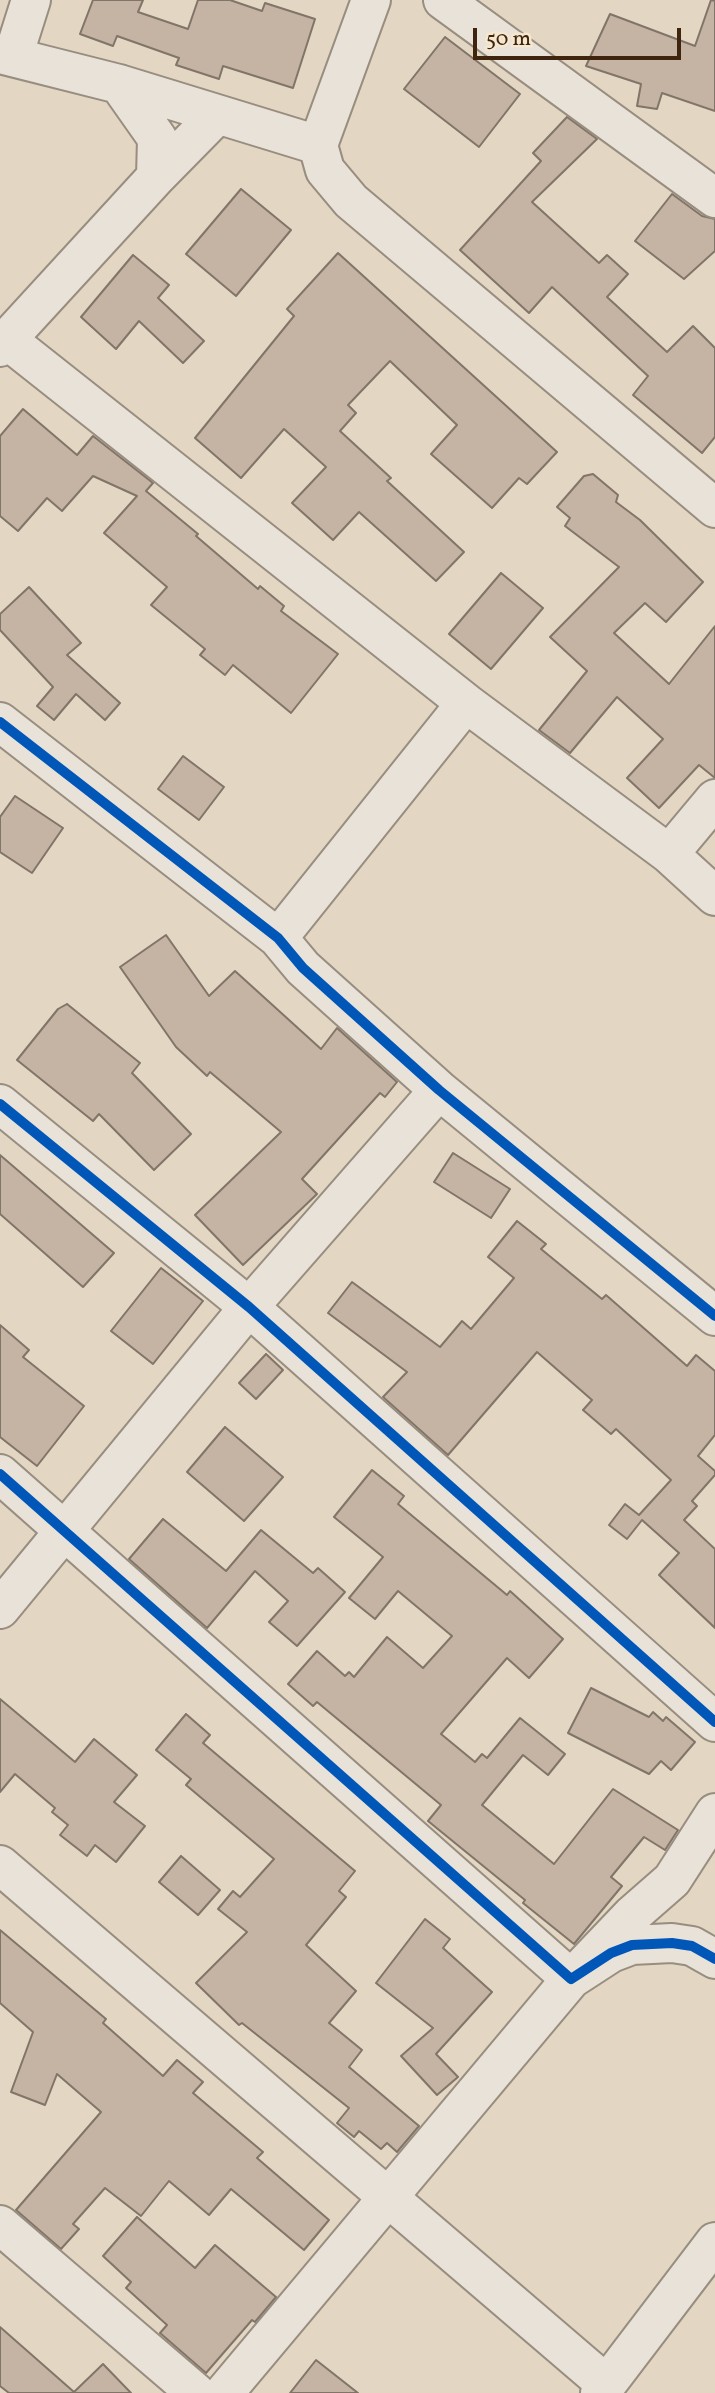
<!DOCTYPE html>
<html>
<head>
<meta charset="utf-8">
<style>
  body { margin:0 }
  #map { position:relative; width:715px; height:2393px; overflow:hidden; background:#e3d6c3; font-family:Vollkorn,serif }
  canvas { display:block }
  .scale { position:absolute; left:473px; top:28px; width:208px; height:32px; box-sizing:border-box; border:4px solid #3f250d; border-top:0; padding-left:9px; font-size:21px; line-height:24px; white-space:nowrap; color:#3f250d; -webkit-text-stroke:5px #f5e7d0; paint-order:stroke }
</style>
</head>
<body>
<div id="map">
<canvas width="715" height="2393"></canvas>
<div class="scale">50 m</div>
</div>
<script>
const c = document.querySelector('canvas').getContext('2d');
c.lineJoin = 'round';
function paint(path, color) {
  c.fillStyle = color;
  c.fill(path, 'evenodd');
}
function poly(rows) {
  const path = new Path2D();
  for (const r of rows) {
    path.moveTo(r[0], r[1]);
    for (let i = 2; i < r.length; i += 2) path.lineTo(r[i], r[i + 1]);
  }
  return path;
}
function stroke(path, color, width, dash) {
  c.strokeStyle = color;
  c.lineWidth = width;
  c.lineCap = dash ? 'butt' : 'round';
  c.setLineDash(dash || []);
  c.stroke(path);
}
const building = poly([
  [93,0,143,0,138,12,188,29,198,0,230,0,262,11,265,3,315,19,293,88,223,66,219,79,176,65,179,58,117,36,113,46,80,34,93,0],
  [711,0,715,1,715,111,662,93,657,109,637,106,641,84,586,66,610,14,695,46,711,0],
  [445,37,520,94,479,147,404,89,445,37],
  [567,117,597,139,532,202,599,263,607,255,628,274,607,297,667,352,693,326,715,348,715,437,702,453,633,395,648,376,552,287,529,313,460,250,541,161,533,153,567,117],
  [241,189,291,230,236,296,186,254,241,189],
  [672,194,702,216,715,219,715,251,684,279,635,241,672,194],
  [338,253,557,452,527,484,519,478,492,508,431,454,457,425,390,361,348,405,356,413,340,431,391,478,387,481,464,552,436,581,359,512,333,540,292,503,326,467,284,429,241,478,195,438,294,316,287,309,338,253],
  [133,255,169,285,158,298,204,341,183,363,139,321,116,349,81,317,133,255],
  [23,409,77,455,93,436,153,483,146,491,198,534,196,536,258,589,260,586,284,606,281,611,338,654,291,713,233,665,225,675,200,655,205,649,151,605,167,587,104,533,137,496,93,476,62,511,47,498,18,531,0,516,0,436,23,409],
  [593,474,618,495,616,502,640,520,703,582,666,622,645,603,614,633,669,684,715,626,715,778,699,765,659,808,627,778,663,739,617,697,570,753,539,730,587,671,550,637,619,567,565,526,570,518,557,507,584,476,593,474],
  [501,573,543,608,491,669,449,634,501,573],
  [29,587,81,643,67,655,120,703,105,720,76,694,54,720,37,706,53,687,0,630,0,614,29,587],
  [183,756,224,787,199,820,158,789,183,756],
  [15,796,63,828,32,873,0,852,0,817,15,796],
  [166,935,209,996,235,971,321,1049,337,1028,397,1082,385,1097,380,1093,302,1179,317,1194,243,1265,195,1215,281,1132,210,1072,207,1076,176,1047,120,967,166,935],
  [67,1004,140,1063,132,1073,191,1134,154,1170,99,1114,93,1121,17,1060,58,1009,67,1004],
  [453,1153,510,1189,491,1218,434,1182,453,1153],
  [0,1155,114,1253,83,1287,0,1214,0,1155],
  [517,1221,546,1244,541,1249,602,1299,606,1295,687,1366,696,1355,715,1371,715,1435,698,1456,715,1471,715,1475,692,1501,697,1506,684,1520,715,1549,715,1628,659,1575,679,1553,642,1520,627,1539,609,1525,625,1504,639,1515,671,1480,616,1429,611,1434,583,1410,592,1400,537,1352,448,1455,383,1397,407,1372,328,1313,352,1282,440,1347,462,1321,471,1329,514,1278,488,1257,517,1221],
  [161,1268,203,1301,153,1364,111,1331,161,1268],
  [0,1325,29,1350,23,1357,84,1406,37,1466,0,1437,0,1325],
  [266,1354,283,1370,256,1399,239,1383,266,1354],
  [225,1427,283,1477,244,1521,187,1472,225,1427],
  [372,1470,404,1496,398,1504,507,1595,510,1591,563,1639,529,1678,507,1658,441,1734,475,1762,482,1754,487,1758,520,1718,565,1754,548,1775,523,1755,482,1805,554,1864,613,1789,678,1830,665,1850,644,1837,611,1877,622,1886,574,1944,523,1903,525,1900,428,1821,441,1805,317,1702,313,1706,288,1684,317,1651,345,1676,349,1672,354,1677,387,1637,423,1668,452,1636,398,1591,375,1619,349,1598,383,1557,334,1517,372,1470],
  [163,1519,226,1571,261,1530,313,1573,318,1568,345,1592,297,1646,269,1622,288,1601,255,1571,207,1628,129,1559,163,1519],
  [591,1688,649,1717,653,1712,663,1721,666,1717,695,1742,671,1770,661,1761,649,1774,568,1733,591,1688],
  [0,1699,75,1762,94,1739,137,1775,114,1802,145,1826,116,1862,95,1845,87,1856,60,1835,68,1825,52,1812,55,1808,15,1774,0,1792,0,1699],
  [186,1714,210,1735,203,1743,355,1871,339,1891,346,1897,306,1945,356,1991,329,2023,362,2050,349,2067,419,2126,397,2152,387,2143,381,2149,359,2131,354,2137,337,2123,349,2108,242,2023,239,2025,196,1983,247,1932,218,1909,233,1891,240,1897,274,1859,186,1785,191,1779,156,1750,186,1714],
  [181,1856,220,1890,198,1915,159,1882,181,1856],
  [425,1919,450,1939,443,1948,492,1992,436,2054,458,2077,437,2095,401,2056,433,2028,376,1983,425,1919],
  [0,1930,106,2019,103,2023,163,2076,177,2060,203,2082,193,2093,263,2152,257,2158,329,2220,304,2250,231,2189,209,2215,169,2181,141,2216,105,2188,73,2224,79,2229,61,2249,16,2210,101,2112,57,2074,45,2105,11,2092,33,2032,0,2003,0,1930],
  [137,2217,195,2268,215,2245,276,2297,255,2322,252,2320,206,2373,160,2333,167,2325,126,2288,131,2282,103,2256,137,2217],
  [0,2327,74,2392,103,2364,131,2393,9,2393,0,2386,0,2327],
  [316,2360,358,2393,290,2393,316,2360]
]);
paint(building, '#c5b3a3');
stroke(building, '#807568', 2);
const minor = poly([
  [443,0,715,198],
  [0,54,119,84,318,145,325,170,351,201,715,508],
  [13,57,31,0],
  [318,145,371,0],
  [156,177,216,116],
  [6,339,466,703,669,854,715,896],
  [0,347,156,177,157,138,119,84],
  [0,722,278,938,303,968,439,1090,715,1316],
  [669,854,715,799],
  [278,938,466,703],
  [0,1104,249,1307,715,1722],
  [0,1474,571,1979,611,1953,632,1945,672,1943,692,1946,715,1959],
  [0,1609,249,1307,439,1090],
  [0,1865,606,2384],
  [0,2225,196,2393],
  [224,2393,571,1979,632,1915,672,1880,715,1813],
  [600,2393,715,2242]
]);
stroke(minor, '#988d7f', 42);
stroke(minor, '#e8e2d8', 38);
stroke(poly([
  [0,722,278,938,303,968,439,1090,715,1316],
  [0,1104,249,1307,715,1722],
  [0,1474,571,1979,611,1953,632,1945,672,1943,692,1946,715,1959]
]), '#0057b8', 10);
</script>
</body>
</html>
